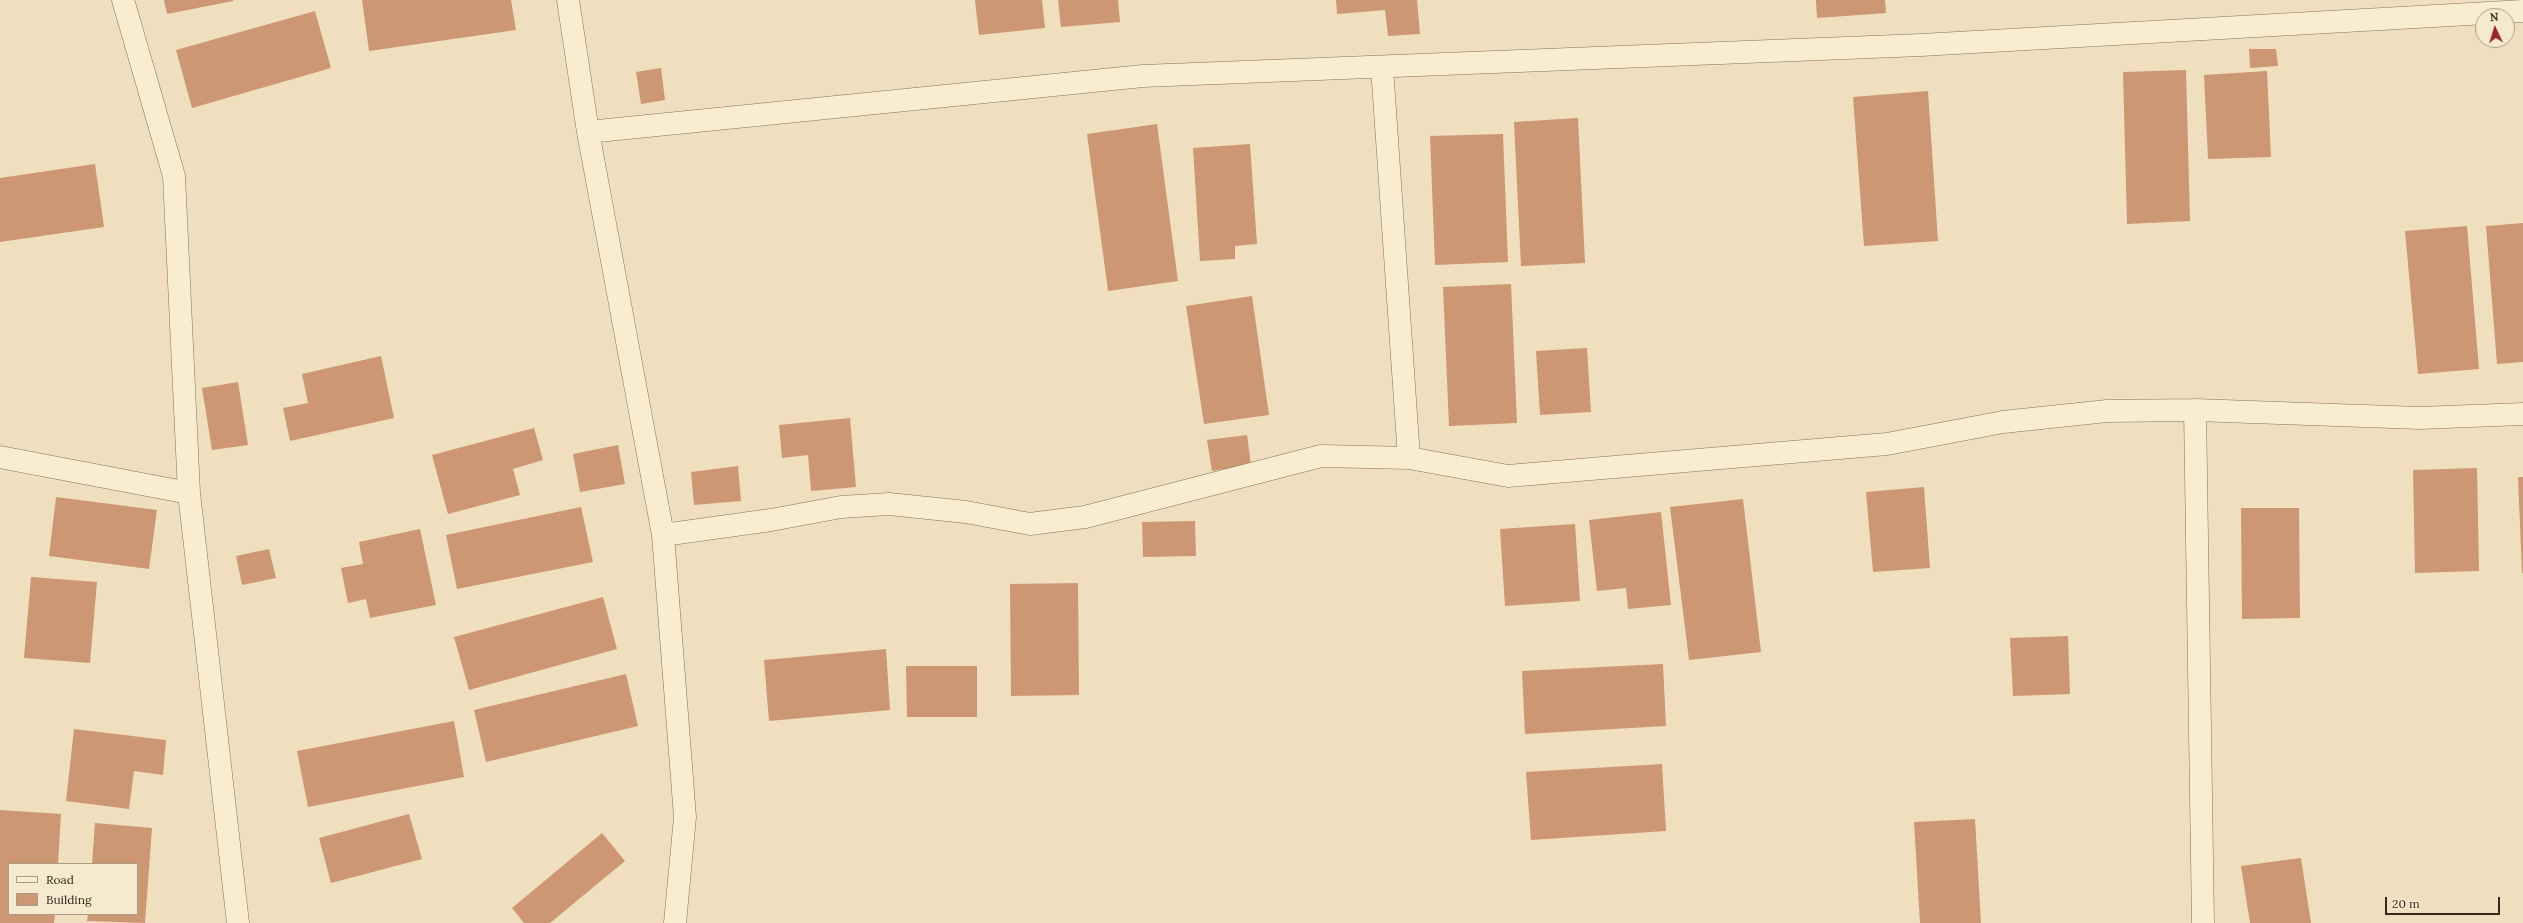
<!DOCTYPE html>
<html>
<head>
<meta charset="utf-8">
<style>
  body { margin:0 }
  #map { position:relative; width:2523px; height:923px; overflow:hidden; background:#efdfbe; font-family:Lora,serif }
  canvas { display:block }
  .legend { position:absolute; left:8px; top:863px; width:130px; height:52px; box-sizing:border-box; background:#f6eace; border:1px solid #a99c87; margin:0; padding:5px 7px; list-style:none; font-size:12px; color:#36281c }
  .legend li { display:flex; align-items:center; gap:8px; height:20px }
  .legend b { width:20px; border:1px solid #a99c87 }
  .north { position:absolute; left:2475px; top:8px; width:40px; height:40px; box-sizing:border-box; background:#f6eace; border:1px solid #a99c87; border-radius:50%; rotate:356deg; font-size:11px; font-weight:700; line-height:16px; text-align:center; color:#36281c }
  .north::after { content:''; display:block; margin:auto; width:14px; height:18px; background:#972528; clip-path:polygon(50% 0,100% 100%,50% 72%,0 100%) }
  .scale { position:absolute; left:2385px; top:897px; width:115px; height:18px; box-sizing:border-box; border:2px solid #36281c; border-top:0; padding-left:5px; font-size:12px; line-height:14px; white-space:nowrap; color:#36281c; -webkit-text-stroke:3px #f6eace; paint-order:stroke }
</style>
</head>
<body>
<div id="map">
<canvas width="2523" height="923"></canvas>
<ul class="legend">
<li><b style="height:5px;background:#f9edd1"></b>Road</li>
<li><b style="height:11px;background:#ce9773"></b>Building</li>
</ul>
<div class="north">N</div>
<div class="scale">20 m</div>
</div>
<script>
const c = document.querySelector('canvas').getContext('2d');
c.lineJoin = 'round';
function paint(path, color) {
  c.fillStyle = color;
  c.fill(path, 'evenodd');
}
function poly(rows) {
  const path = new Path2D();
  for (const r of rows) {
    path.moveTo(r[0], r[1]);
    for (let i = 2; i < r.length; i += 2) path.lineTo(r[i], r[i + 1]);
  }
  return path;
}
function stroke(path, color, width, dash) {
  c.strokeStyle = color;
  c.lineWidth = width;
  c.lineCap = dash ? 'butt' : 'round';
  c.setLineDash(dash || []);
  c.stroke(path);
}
paint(poly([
  [164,0,233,0,233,1,167,14],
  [362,0,511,0,516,30,369,51],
  [975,0,1042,0,1045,28,979,35],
  [1058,0,1118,0,1120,22,1061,27],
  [1336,0,1417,0,1420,34,1388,36,1385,10,1337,14],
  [1816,0,1885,0,1886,13,1817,18],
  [315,11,331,68,192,108,176,50],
  [2249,49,2276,49,2278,66,2250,68],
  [661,68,665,100,641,104,636,72],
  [2186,70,2190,221,2127,224,2123,72],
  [2267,71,2271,157,2208,159,2204,75],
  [1928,91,1938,241,1864,246,1853,97],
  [1578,118,1585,263,1521,266,1514,122],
  [1157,124,1178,281,1108,291,1087,134],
  [1503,134,1508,262,1435,265,1430,136],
  [1250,144,1257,244,1235,246,1235,259,1200,261,1193,148],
  [95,164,104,227,0,242,0,178],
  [2523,223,2523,362,2497,364,2486,226],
  [2467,226,2479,369,2418,374,2405,231],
  [1511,284,1517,423,1449,426,1443,287],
  [1252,296,1269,415,1204,424,1186,306],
  [1587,348,1591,412,1540,415,1536,351],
  [381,356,394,418,290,441,283,408,308,403,302,374],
  [238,382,248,445,212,450,202,388],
  [850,418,856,487,811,491,808,455,782,458,779,425],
  [534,428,543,460,513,469,520,495,448,514,432,455],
  [1247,435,1251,465,1212,471,1207,440],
  [618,445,625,484,580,492,573,454],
  [738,466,741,501,694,505,691,472],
  [2477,468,2479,571,2415,573,2413,470],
  [2518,477,2523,477,2523,573,2522,573],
  [1924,487,1930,568,1873,572,1866,492],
  [56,497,157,510,149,569,49,556],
  [1743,499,1761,652,1689,660,1670,507],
  [581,507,593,562,457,589,446,535],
  [2241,508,2299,508,2300,618,2242,619],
  [1661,512,1671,605,1628,609,1626,588,1597,591,1589,520],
  [1195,521,1196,556,1143,557,1142,522],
  [1575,524,1580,601,1505,606,1500,529],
  [420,529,436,605,370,618,366,599,348,603,341,568,363,564,359,542],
  [269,549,276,578,242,585,236,556],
  [31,577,97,582,90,663,24,658],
  [1078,583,1079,695,1011,696,1010,584],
  [603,597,617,649,469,690,454,637],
  [2068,636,2070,694,2013,696,2010,638],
  [886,649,890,710,769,721,764,660],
  [1663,664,1666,726,1525,734,1522,671],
  [906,666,977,666,977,717,907,717],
  [626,674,638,726,486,762,474,710],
  [454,721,464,777,308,807,297,751],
  [74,729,166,740,163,775,134,771,129,809,66,801],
  [1662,764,1666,831,1531,840,1526,772],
  [0,810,61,814,58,864,9,864,9,914,55,914,54,923,0,923],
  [409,814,422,859,331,883,319,838],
  [1975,819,1981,923,1920,923,1914,822],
  [95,823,152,828,145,923,87,921,88,914,137,914,137,864,92,864],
  [602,833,625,861,550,923,524,923,512,908],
  [2301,858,2311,923,2250,923,2241,866]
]), '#ce9773');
const street = poly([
  [123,0,174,176,189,493,238,923],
  [568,0,588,132,663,535,685,817,675,923],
  [1382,67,1409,458],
  [588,132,1143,76,1921,45,2523,11],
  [2195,410,2203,923],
  [0,457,189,493],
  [663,535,771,520,841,507,889,504,966,512,1030,524,1085,517,1321,456,1409,458,1508,476,1887,444,2003,422,2107,411,2195,410,2420,418,2523,414]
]);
stroke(street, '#877057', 23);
stroke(street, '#f9edd1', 22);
</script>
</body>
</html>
